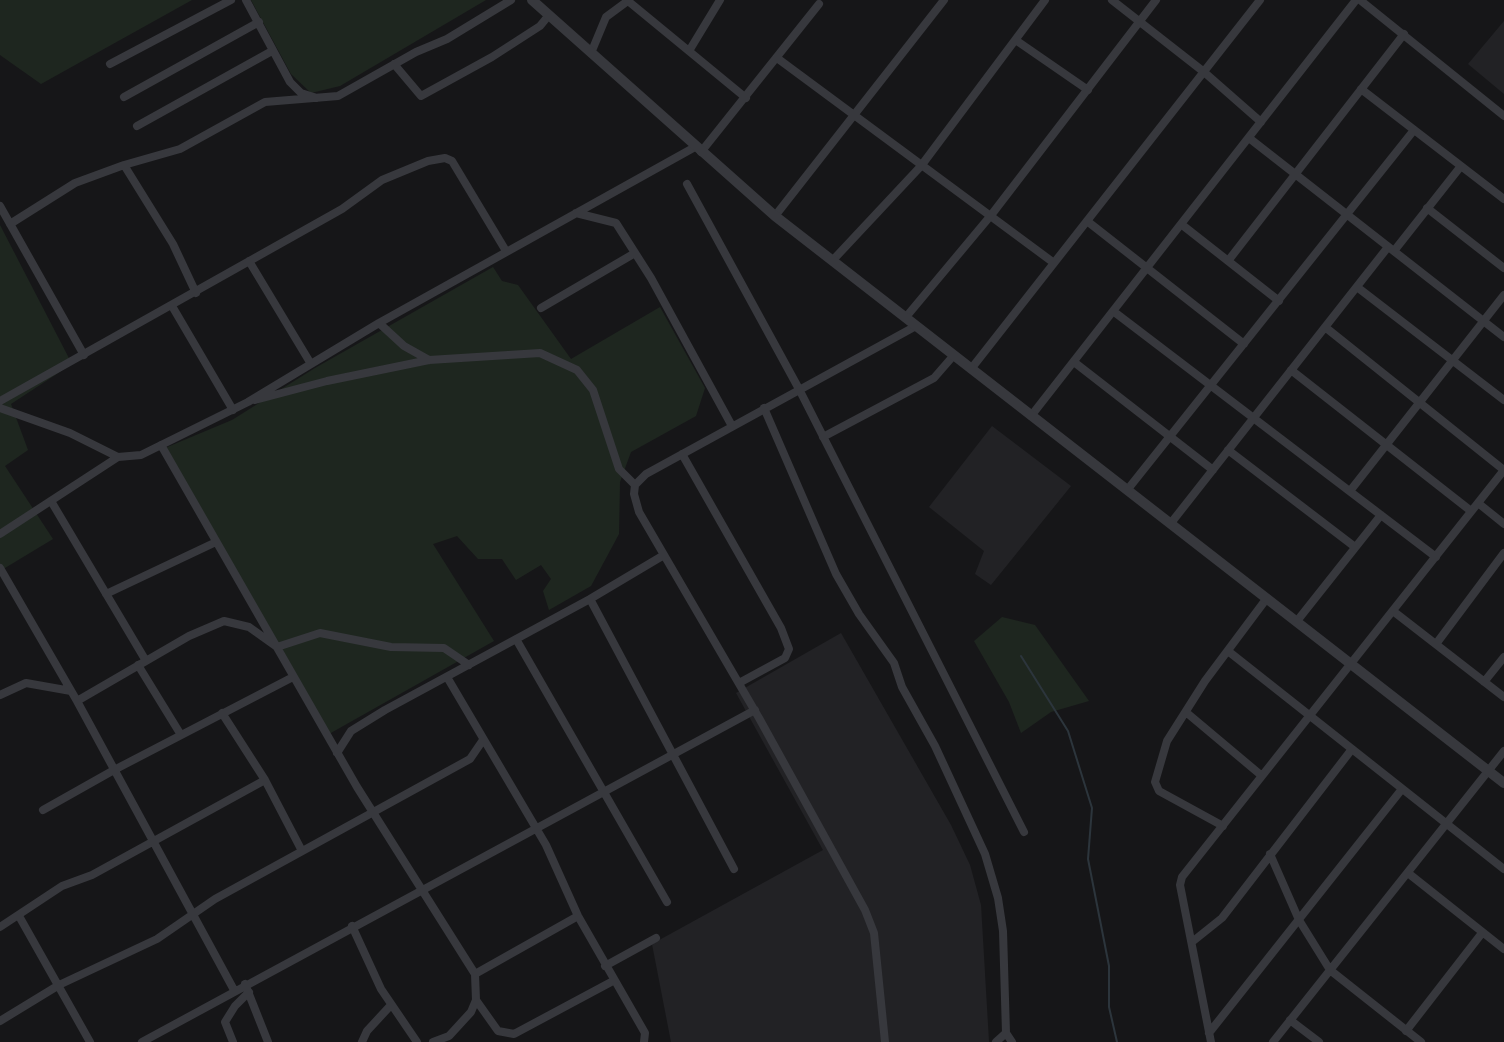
<!DOCTYPE html>
<html>
<head>
<meta charset="utf-8">
<style>
  body { margin:0 }
  canvas { display:block; background:#161618 }
</style>
</head>
<body>
<canvas width="1504" height="1042"></canvas>
<script>
const c = document.querySelector('canvas').getContext('2d');
c.lineJoin = 'round';
function paint(path, color) {
  c.fillStyle = color;
  c.fill(path, 'evenodd');
}
function poly(rows) {
  const path = new Path2D();
  for (const r of rows) {
    path.moveTo(r[0], r[1]);
    for (let i = 2; i < r.length; i += 2) path.lineTo(r[i], r[i + 1]);
  }
  return path;
}
function stroke(path, color, width, dash) {
  c.strokeStyle = color;
  c.lineWidth = width;
  c.lineCap = dash ? 'butt' : 'round';
  c.setLineDash(dash || []);
  c.stroke(path);
}
paint(poly([
  [1504,21,1504,94,1468,64],
  [992,426,1071,486,991,585,975,574,984,551,929,507],
  [841,633,951,825,970,865,981,905,989,1042,671,1042,652,944,823,850,736,693]
]), '#222225');
paint(poly([
  [0,0,192,0,41,84,0,55],
  [251,0,486,0,340,86,311,93,291,74],
  [0,225,72,364,11,404,28,450,5,466,53,539,0,571],
  [493,267,502,281,518,285,571,359,660,307,705,388,696,416,631,452,620,482,619,534,591,586,549,610,543,591,551,579,541,565,516,580,502,559,478,559,457,536,433,544,494,641,329,734,165,448,232,420,315,368],
  [1002,617,1035,625,1089,701,1051,712,1021,733,1009,702,974,641]
]), '#1e261f');
stroke(poly([
  [1021,656,1068,731,1092,808,1088,859,1109,966,1109,1007,1117,1042]
]), '#2c353c', 2);
stroke(poly([
  [246,0,290,82,301,93,317,98],
  [1112,0,1204,72,1261,122],
  [1360,0,1504,116],
  [628,1,746,98],
  [1017,41,1088,90],
  [689,51,720,0],
  [591,53,606,17,629,0],
  [777,58,1054,263],
  [110,64,231,0],
  [394,64,421,96,492,57,540,26,549,15],
  [1361,89,1504,199],
  [124,97,259,22],
  [137,126,272,51],
  [1249,138,1504,337],
  [701,152,819,4],
  [124,165,180,149,265,102,338,96,416,52,447,39,511,0],
  [687,184,799,389,1024,832],
  [0,206,84,355],
  [1427,208,1504,268],
  [576,213,616,223,651,278,732,426],
  [775,216,944,0],
  [1087,221,1244,344],
  [10,224,75,183,124,165,173,244,196,293],
  [1181,224,1279,301],
  [1394,251,1461,166],
  [833,260,921,166,1045,0],
  [249,261,311,364],
  [1228,261,1404,34],
  [1357,287,1504,400],
  [172,306,233,410],
  [541,308,635,253],
  [1113,311,1436,557],
  [906,317,992,214,1156,0],
  [379,323,404,346,429,360],
  [1074,362,1213,470],
  [971,369,1260,0],
  [1291,370,1471,511],
  [255,400,327,381,429,360,540,353,577,370,593,390,619,469,635,485],
  [0,401,342,209,382,180,428,161,445,158,452,161,506,251],
  [0,408,70,433,118,457,141,455,248,402,379,323,695,147],
  [764,408,836,574,859,614,894,663,902,687,935,746,985,854,998,898,1003,931,1006,1033,1012,1042],
  [1031,416,1356,0],
  [823,437,934,378,954,355],
  [161,445,357,787,475,974,476,1000,471,1012,449,1036,433,1042],
  [1228,450,1355,547],
  [682,454,781,628,789,649,785,658,739,683],
  [1128,489,1414,130],
  [1350,491,1504,295],
  [51,501,146,661],
  [1478,503,1504,524],
  [1171,523,1388,247],
  [0,534,118,457],
  [0,568,77,701,234,990],
  [106,594,216,542],
  [590,599,734,869],
  [1393,611,1504,697],
  [1297,621,1381,515],
  [516,639,667,902],
  [1436,644,1504,553],
  [1228,651,1504,869],
  [138,665,181,735],
  [447,677,546,845,578,916,645,1033,644,1042],
  [1484,682,1504,657],
  [0,695,26,683,71,691],
  [77,701,189,636,224,621,249,627,277,647,320,633,391,647,444,648,469,665],
  [222,713,265,780,302,851],
  [1187,713,1262,776],
  [337,753,351,731,385,710,590,599,664,555],
  [43,810,114,770,293,677],
  [1223,826,1159,791,1155,782,1167,741,1205,681,1267,598],
  [1270,854,1299,920,1330,970,1421,1042],
  [1408,873,1504,949],
  [19,916,90,1042],
  [352,926,381,989,417,1042],
  [0,927,62,886,92,875,265,780],
  [1192,942,1222,918,1352,749],
  [605,966,656,938],
  [475,974,578,916],
  [245,984,268,1042],
  [476,1000,498,1031,514,1034,613,981],
  [1290,1020,1319,1042],
  [0,1021,59,985,157,939,215,899,470,759,483,740],
  [1406,1031,1482,933],
  [1209,1033,1402,789],
  [142,1042,755,710],
  [233,1042,225,1022,235,1006,249,992],
  [362,1042,367,1031,391,1005],
  [885,1042,874,933,865,910,759,718,639,512,634,494,635,485,646,474,916,326],
  [996,1042,1006,1033],
  [1211,1042,1180,885,1182,877,1504,470,1325,327],
  [1273,1042,1504,751]
]), '#37383d', 8);
stroke(poly([
  [532,0,775,216,1504,783]
]), '#37383d', 10);
</script>
</body>
</html>
